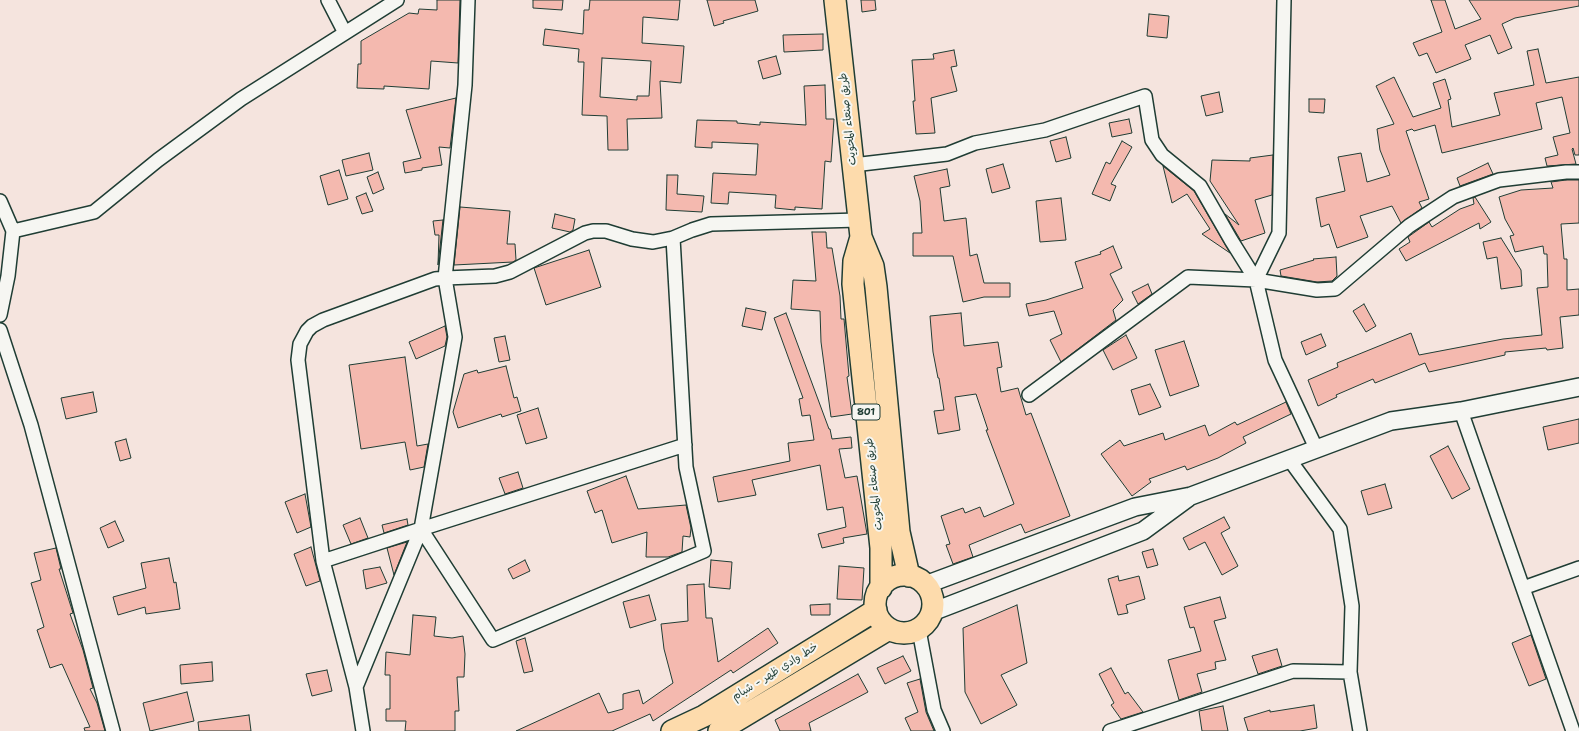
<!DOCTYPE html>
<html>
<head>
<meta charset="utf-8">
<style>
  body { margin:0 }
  canvas { display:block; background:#f5e4de }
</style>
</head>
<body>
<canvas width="1579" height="731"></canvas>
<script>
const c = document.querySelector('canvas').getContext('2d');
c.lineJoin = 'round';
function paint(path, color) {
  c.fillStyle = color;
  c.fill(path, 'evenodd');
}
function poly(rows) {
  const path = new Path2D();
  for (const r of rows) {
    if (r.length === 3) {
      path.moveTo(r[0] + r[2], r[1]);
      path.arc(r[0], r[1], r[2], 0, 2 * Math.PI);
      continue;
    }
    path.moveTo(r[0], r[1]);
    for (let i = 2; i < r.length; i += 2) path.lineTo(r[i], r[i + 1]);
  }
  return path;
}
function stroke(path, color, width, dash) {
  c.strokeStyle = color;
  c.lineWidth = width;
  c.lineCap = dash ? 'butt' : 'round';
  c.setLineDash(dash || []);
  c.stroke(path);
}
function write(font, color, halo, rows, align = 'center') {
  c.font = font + ' "Shantell Sans","Playpen Sans Arabic",sans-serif';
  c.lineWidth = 4;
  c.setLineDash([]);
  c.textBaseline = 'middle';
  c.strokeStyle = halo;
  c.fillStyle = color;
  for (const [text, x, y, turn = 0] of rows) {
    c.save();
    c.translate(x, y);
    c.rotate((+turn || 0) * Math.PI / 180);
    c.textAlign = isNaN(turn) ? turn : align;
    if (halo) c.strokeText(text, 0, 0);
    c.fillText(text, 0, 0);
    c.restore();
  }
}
const building = poly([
  [437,0,460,0,458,63,431,61,429,89,384,86,384,89,357,88,358,64,361,64,361,41,409,13,418,14,419,9,437,10,437,0],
  [533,0,563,0,562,10,533,8,533,0],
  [590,0,680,0,678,20,643,17,642,43,684,46,681,83,660,81,662,118,627,119,628,150,608,150,607,116,582,115,584,62,578,62,579,49,543,45,545,29,583,34,584,10,589,10,590,0],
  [602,58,651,61,649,96,637,96,637,100,600,97,602,58],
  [707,0,755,0,758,11,723,21,724,23,714,26,707,0],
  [861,0,875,0,876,10,862,12,861,0],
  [1431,0,1445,0,1455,29,1481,19,1469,0,1579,0,1579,6,1515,18,1502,24,1512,48,1498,54,1490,35,1465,45,1471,59,1436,73,1427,53,1419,56,1413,43,1442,32,1431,0],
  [1149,14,1169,16,1167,38,1147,36,1149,14],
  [823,34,823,50,784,52,783,35,823,34],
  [1538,49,1546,83,1579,77,1579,155,1575,155,1573,148,1572,149,1576,164,1547,166,1545,158,1558,155,1553,137,1570,133,1562,97,1536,103,1542,129,1442,153,1435,125,1414,131,1412,129,1406,131,1429,199,1419,202,1422,208,1401,223,1392,206,1360,216,1368,237,1337,248,1329,224,1321,227,1316,198,1345,191,1338,157,1361,153,1367,182,1390,175,1380,150,1377,129,1394,124,1376,86,1394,77,1413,117,1441,108,1433,83,1445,79,1451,99,1448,100,1452,127,1500,115,1494,93,1534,85,1527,51,1538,49],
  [954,50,957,66,951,67,957,91,931,98,935,133,916,134,913,101,915,101,912,60,934,59,933,54,954,50],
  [776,56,781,74,763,79,758,61,776,56],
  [825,85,826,119,834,119,831,162,825,161,822,209,795,207,795,210,775,208,776,195,729,192,728,204,711,203,713,173,756,175,758,144,712,142,712,148,695,147,697,120,737,121,737,123,760,125,760,122,806,125,804,86,825,85],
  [1219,92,1223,112,1206,116,1201,96,1219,92],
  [456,98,450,148,439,147,442,165,422,168,422,170,405,173,403,162,421,158,406,110,456,98],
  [1309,99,1325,99,1324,113,1309,112,1309,99],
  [1129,119,1132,133,1112,137,1109,123,1129,119],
  [1066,137,1071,158,1056,162,1050,141,1066,137],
  [1122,141,1132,147,1111,184,1116,186,1110,201,1092,194,1106,162,1110,164,1122,141],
  [369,153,373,170,346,176,342,160,369,153],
  [1273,155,1272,195,1255,200,1265,233,1241,241,1225,214,1239,225,1210,181,1212,160,1250,161,1250,158,1273,155],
  [1488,163,1493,174,1460,186,1457,178,1488,163],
  [1003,164,1010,188,992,193,986,169,1003,164],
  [1163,166,1194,191,1230,253,1202,234,1210,229,1187,194,1172,203,1163,166],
  [947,169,950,186,940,188,944,221,966,218,970,256,977,254,984,283,1010,283,1010,297,984,297,963,302,953,256,913,256,913,233,922,233,920,201,914,176,947,169],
  [339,170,348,199,328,205,320,176,339,170],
  [378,172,384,189,373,194,367,177,378,172],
  [667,175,678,175,677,194,704,196,702,212,666,210,667,175],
  [1566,180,1579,180,1579,223,1561,224,1564,259,1567,259,1567,290,1579,289,1579,315,1560,317,1563,348,1547,350,1546,348,1505,352,1505,355,1429,372,1425,363,1375,383,1373,379,1336,395,1337,397,1318,406,1308,380,1338,367,1337,363,1411,333,1419,355,1503,339,1542,335,1537,288,1548,287,1547,254,1544,254,1543,246,1515,252,1510,236,1514,235,1505,219,1499,197,1521,190,1553,188,1551,182,1566,180],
  [366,193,373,211,362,214,356,197,366,193],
  [1475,197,1491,222,1480,229,1479,223,1406,261,1399,249,1410,242,1408,237,1429,222,1432,227,1460,209,1474,204,1473,198,1475,197],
  [1061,198,1066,240,1040,242,1036,201,1061,198],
  [460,207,510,211,507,244,515,244,516,260,513,262,454,265,460,207],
  [555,214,575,219,573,230,570,232,552,228,555,214],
  [443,220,438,265,438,264,439,235,435,235,433,221,443,220],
  [812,232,826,232,827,248,832,248,840,296,841,319,844,319,849,376,847,377,852,414,831,417,821,342,820,311,791,309,793,280,816,281,812,232],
  [1501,238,1521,270,1522,286,1501,289,1497,257,1487,259,1483,242,1501,238],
  [1113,246,1122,268,1110,274,1123,300,1113,310,1116,320,1061,362,1050,340,1062,334,1054,311,1029,316,1026,304,1046,300,1083,288,1075,262,1101,254,1100,252,1113,246],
  [589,250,601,287,546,305,534,268,589,250],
  [1336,257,1337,276,1332,281,1317,282,1281,276,1280,270,1314,260,1313,259,1336,257],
  [1148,284,1152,294,1138,304,1132,292,1148,284],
  [1364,304,1376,326,1366,332,1353,311,1364,304],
  [746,308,766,312,762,330,742,326,746,308],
  [786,313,829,429,830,429,832,439,851,437,852,448,839,449,845,478,857,476,867,534,843,538,844,543,822,548,818,534,846,527,843,507,827,510,820,465,752,480,756,495,718,502,713,477,790,461,788,443,814,440,810,415,802,416,799,399,803,398,774,318,786,313],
  [961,313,964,346,998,342,1002,367,997,368,1001,392,1018,388,1026,415,1031,413,1070,516,1025,533,1021,524,969,545,973,557,953,564,946,545,950,544,941,516,963,508,965,513,980,507,984,517,1014,504,986,430,988,430,976,394,955,397,960,430,938,434,934,411,944,410,939,378,938,378,933,352,930,316,961,313],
  [445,326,447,337,445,346,416,359,409,342,445,326],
  [1321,334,1326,346,1306,355,1301,342,1321,334],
  [1126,335,1137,358,1113,370,1103,350,1126,335],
  [505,336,510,360,499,362,494,338,505,336],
  [1184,341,1199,386,1170,396,1155,350,1184,341],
  [405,357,417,446,428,444,424,467,410,470,405,442,361,449,349,365,405,357],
  [506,366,514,398,517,397,521,411,502,417,501,414,458,428,453,412,464,374,477,370,478,373,506,366],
  [1150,384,1161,407,1139,415,1131,390,1150,384],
  [93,392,97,412,66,419,61,398,93,392],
  [1286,402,1291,414,1243,437,1246,443,1218,458,1187,470,1185,466,1149,479,1151,482,1132,496,1101,454,1120,440,1124,446,1163,433,1165,440,1205,425,1209,436,1235,422,1237,425,1286,402],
  [538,408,547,438,526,444,517,415,538,408],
  [1579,419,1579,443,1548,450,1543,427,1579,419],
  [126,439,131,458,120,461,115,442,126,439],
  [1448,446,1470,489,1452,499,1430,456,1448,446],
  [518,472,523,488,505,494,499,478,518,472],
  [626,476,638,509,686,505,691,528,690,537,683,536,682,552,668,557,646,557,647,532,612,543,602,510,595,513,587,491,626,476],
  [1385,484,1392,508,1368,515,1361,491,1385,484],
  [305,494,311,527,297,533,285,502,305,494],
  [1224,517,1230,528,1221,533,1238,566,1222,575,1205,542,1189,550,1183,538,1224,517],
  [360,518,368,538,351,544,343,525,360,518],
  [407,519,408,525,384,533,382,525,407,519],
  [115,521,124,541,108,548,100,528,115,521],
  [407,542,394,575,387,548,407,542],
  [311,547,320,581,306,586,294,554,311,547],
  [56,548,61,569,59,569,73,613,70,614,83,650,93,688,90,689,97,703,105,731,85,731,84,728,90,727,62,664,50,668,37,630,44,627,31,583,41,580,34,553,56,548],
  [1153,549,1158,565,1147,568,1142,552,1153,549],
  [169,558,174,583,176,582,180,609,146,614,145,607,118,615,113,597,146,588,141,563,169,558],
  [525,560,530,571,513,579,508,569,525,560],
  [711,560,732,562,730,589,709,587,711,560],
  [839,566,864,568,862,600,837,599,839,566],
  [380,567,387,583,366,589,363,570,380,567],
  [1118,576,1119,581,1139,576,1145,599,1126,605,1128,613,1118,615,1108,579,1118,576],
  [704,584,706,618,712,618,718,662,768,628,778,643,733,673,731,670,653,721,650,714,612,731,516,731,599,693,608,713,623,709,623,694,639,690,643,704,673,683,664,649,661,624,688,621,687,585,704,584],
  [649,595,656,620,630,628,623,602,649,595],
  [1220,597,1226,618,1214,621,1226,660,1215,662,1216,669,1197,674,1202,692,1179,700,1168,660,1201,651,1194,627,1190,628,1184,607,1220,597],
  [830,604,830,615,811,615,810,605,830,604],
  [1017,605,1027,663,1001,675,1017,705,981,724,965,692,963,628,1017,605],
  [413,615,436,617,434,636,452,638,463,636,465,654,464,677,457,677,459,711,455,711,455,731,405,731,406,721,386,721,386,709,390,709,390,675,385,675,386,652,410,655,413,615],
  [1531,635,1546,679,1529,686,1512,643,1531,635],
  [525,638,533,671,524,673,516,641,525,638],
  [1277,649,1282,666,1258,674,1252,656,1277,649],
  [903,656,911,671,885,684,877,668,903,656],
  [212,662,213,681,181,684,180,665,212,662],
  [1111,668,1125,694,1128,692,1143,712,1121,719,1111,705,1114,703,1099,674,1111,668],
  [327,670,332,691,312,696,306,674,327,670],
  [858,674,868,692,809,723,811,731,780,731,775,720,858,674],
  [920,679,926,712,934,731,911,731,905,718,918,712,907,683,920,679],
  [187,692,194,721,150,731,143,703,187,692],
  [1314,705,1317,728,1300,731,1248,731,1244,718,1270,710,1270,712,1314,705],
  [1223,706,1228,731,1202,731,1199,711,1223,706],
  [249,715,251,731,199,731,198,722,249,715]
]);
paint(building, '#f4b9af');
stroke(building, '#1f3d34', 1);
const minor = poly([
  [328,0,345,33],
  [853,165,947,154,975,143,1045,130,1145,96,1152,140,1162,155,1200,186,1231,240,1256,280,1275,360,1316,448],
  [0,201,13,231,8,276,0,315],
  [13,231,94,212,158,160,241,99,397,0],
  [1256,280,1279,233,1284,0],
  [0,330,31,425,113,731],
  [1029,395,1188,277,1256,280,1317,290,1335,289,1409,226,1453,197,1499,180,1566,172,1579,172],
  [1461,411,1573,731],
  [1289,459,1340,529,1352,606,1350,672,1360,731],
  [421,529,493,640,704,551,686,467,673,238],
  [421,529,685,445],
  [323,561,421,529,455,337,445,278,465,85,468,0],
  [1523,588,1579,568],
  [919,630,934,710,943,731],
  [356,687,421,529],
  [363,731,356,687,323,561,298,360,300,344,307,331,312,326,323,320,435,279,445,278,495,276,510,272,585,233,593,231,606,231,632,239,653,242,673,238,692,230,711,224,859,220],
  [1110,731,1293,671,1350,672]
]);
const tertiary = poly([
  [925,585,1135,507,1191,496,1391,421,1461,411,1579,387],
  [932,612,1143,531,1188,498]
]);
const primary = poly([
  [835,0,861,237,873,266,876,287,899,532,909,576],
  [861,237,854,261,853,284,881,548,881,588],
  [904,604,29],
  [672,731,704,716,876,610],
  [719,731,889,629]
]);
stroke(minor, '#1f3d34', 16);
stroke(tertiary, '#1f3d34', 20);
stroke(primary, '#1f3d34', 24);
stroke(minor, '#f6f6f2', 13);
stroke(tertiary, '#f6f6f2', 17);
stroke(primary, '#fddbac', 21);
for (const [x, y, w] of [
  [866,412,28]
]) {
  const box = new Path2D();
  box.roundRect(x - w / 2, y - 8, w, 16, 3);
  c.fillStyle = '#f6f6f2';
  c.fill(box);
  stroke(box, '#1f3d34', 1);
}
write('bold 10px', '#1f3d34', null, [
  ["801",866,412]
]);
write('11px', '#1f3d34', '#f6f6f2', [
  ["طريق صنعاء المحويت",848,119,-96],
  ["طريق صنعاء المحويت",874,484,-96],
  ["خط وادي ظهر - شبام",775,672,-32]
]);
</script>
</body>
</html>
